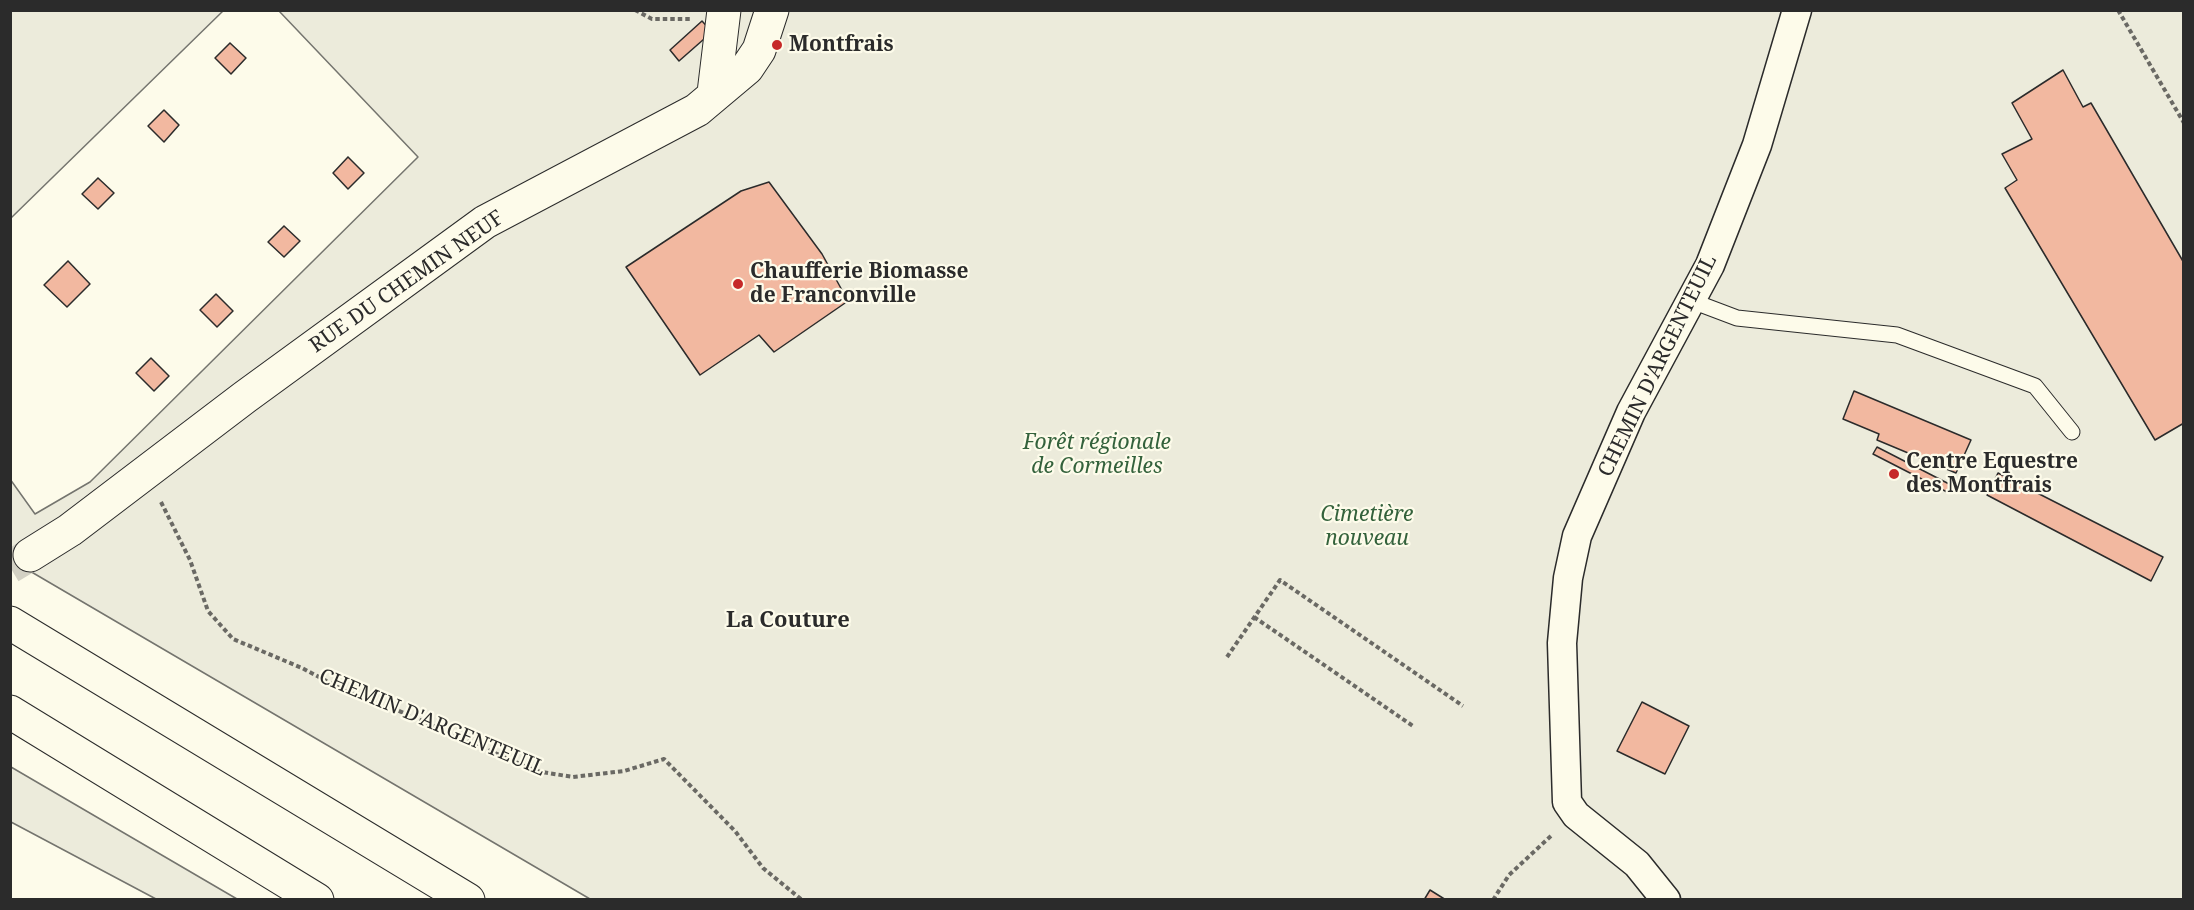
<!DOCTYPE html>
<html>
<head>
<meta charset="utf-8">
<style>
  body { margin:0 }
  #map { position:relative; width:2194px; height:910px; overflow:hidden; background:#fdfbea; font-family:"Noto Serif",serif }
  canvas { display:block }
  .frame { position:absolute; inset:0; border:12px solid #2b2b2b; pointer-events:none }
</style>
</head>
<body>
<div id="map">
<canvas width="2194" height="910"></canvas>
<div class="frame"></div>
</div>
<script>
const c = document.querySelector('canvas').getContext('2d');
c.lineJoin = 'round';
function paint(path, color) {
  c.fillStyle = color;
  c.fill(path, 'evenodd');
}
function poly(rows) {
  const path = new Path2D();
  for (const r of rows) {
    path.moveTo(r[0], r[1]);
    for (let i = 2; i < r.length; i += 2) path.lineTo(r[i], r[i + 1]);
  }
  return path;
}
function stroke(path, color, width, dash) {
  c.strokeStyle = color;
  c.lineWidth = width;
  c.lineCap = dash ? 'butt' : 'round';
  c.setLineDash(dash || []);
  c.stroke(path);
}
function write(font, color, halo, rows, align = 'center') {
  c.font = font + ' "Noto Serif",serif';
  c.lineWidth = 4.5;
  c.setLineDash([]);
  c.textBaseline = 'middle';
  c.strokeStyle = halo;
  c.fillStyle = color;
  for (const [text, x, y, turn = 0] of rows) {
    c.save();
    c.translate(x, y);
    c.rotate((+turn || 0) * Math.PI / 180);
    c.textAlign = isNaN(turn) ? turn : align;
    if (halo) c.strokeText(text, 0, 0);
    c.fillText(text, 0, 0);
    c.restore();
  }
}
const green = poly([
  [11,10,223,10,223,11,11,218,11,10],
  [279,11,2183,11,2183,899,590,899,11,560,10,479,35,514,90,482,418,157,279,11],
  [11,767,237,899,156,899,11,822,11,767]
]);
paint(green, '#ecebdb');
stroke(green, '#74746e', 1.5);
const building = poly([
  [702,21,712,32,679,61,670,50,702,21],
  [230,43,246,58,231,74,215,58,230,43],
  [2063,70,2083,107,2091,103,2184,263,2184,423,2155,440,2005,188,2017,180,2002,154,2032,139,2012,103,2063,70],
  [164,110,179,125,164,142,148,126,164,110],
  [348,157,364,173,348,189,333,173,348,157],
  [98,178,114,193,98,209,82,194,98,178],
  [769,182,822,254,848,301,774,352,759,335,700,375,626,267,741,191,769,182],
  [284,226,300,241,284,257,268,242,284,226],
  [68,261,90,284,67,307,44,285,68,261],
  [216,294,233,311,217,327,200,310,216,294],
  [151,358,169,376,154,391,136,373,151,358],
  [1854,391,1971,440,1956,473,1877,440,1879,434,1843,419,1854,391],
  [1877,447,1953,486,1949,493,1873,454,1877,447],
  [1998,473,2163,557,2151,581,1987,495,1998,473],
  [1642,702,1689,726,1665,774,1617,751,1642,702],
  [1430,890,1446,900,1424,900,1430,890]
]);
paint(building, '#f2b8a0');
stroke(building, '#2b2b2b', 1.5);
stroke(poly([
  [10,567,30,555]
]), '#d3d1c4', 33, [33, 16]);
const lane = poly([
  [1692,301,1737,318,1897,335,2035,386,2072,432]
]);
const street = poly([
  [1666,900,1637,864,1576,815,1567,802,1562,643,1568,578,1577,536,1631,412,1710,265,1757,145,1797,10]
]);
const secondary = poly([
  [714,93,724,10],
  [30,555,70,530,245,397,485,222,697,110,747,68,759,50,772,10]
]);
const highway = poly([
  [10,623,468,900],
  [10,712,317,900]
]);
stroke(lane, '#2b2b2b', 17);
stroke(street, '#2b2b2b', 31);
stroke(secondary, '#2b2b2b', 35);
stroke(highway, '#2b2b2b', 35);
stroke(poly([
  [635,10,652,19,692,19],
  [2118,10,2184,123],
  [161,502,190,560,208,611,233,639,302,668,349,693,390,707,536,771,573,777,624,771,664,759,735,831,763,868,802,900],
  [1254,617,1413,726],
  [1227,657,1280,580,1463,706],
  [1493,900,1509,875,1553,834]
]), '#6a6964', 4, [4.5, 3]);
stroke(lane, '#fdfbea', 15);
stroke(street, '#fdfbea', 28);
stroke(secondary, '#fdfbea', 33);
stroke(highway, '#fdfbea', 33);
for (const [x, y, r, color] of [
  [777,45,6,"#c62828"],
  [738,284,6,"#c62828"],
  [1894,474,6,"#c62828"]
]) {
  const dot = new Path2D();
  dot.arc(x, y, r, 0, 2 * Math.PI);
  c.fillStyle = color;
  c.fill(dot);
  stroke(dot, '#fdfbea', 2);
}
write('bold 21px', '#2b2b2b', '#fdfbea', [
  ["Montfrais",789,45],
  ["Chaufferie Biomasse",750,272],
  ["de Franconville",750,296],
  ["Centre Equestre",1906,462],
  ["des Montfrais",1906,486]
], 'left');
write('21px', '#2b2b2b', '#fdfbea', [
  ["RUE DU CHEMIN NEUF",407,282,-35],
  ["CHEMIN D'ARGENTEUIL",1658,366,-64],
  ["CHEMIN D'ARGENTEUIL",432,723,23]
]);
write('italic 21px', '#34623c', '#fdfbea', [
  ["Forêt régionale",1097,443],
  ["de Cormeilles",1097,467],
  ["Cimetière",1367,515],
  ["nouveau",1367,539]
]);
write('bold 22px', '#2b2b2b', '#fdfbea', [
  ["La Couture",788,621]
]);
</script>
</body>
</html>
